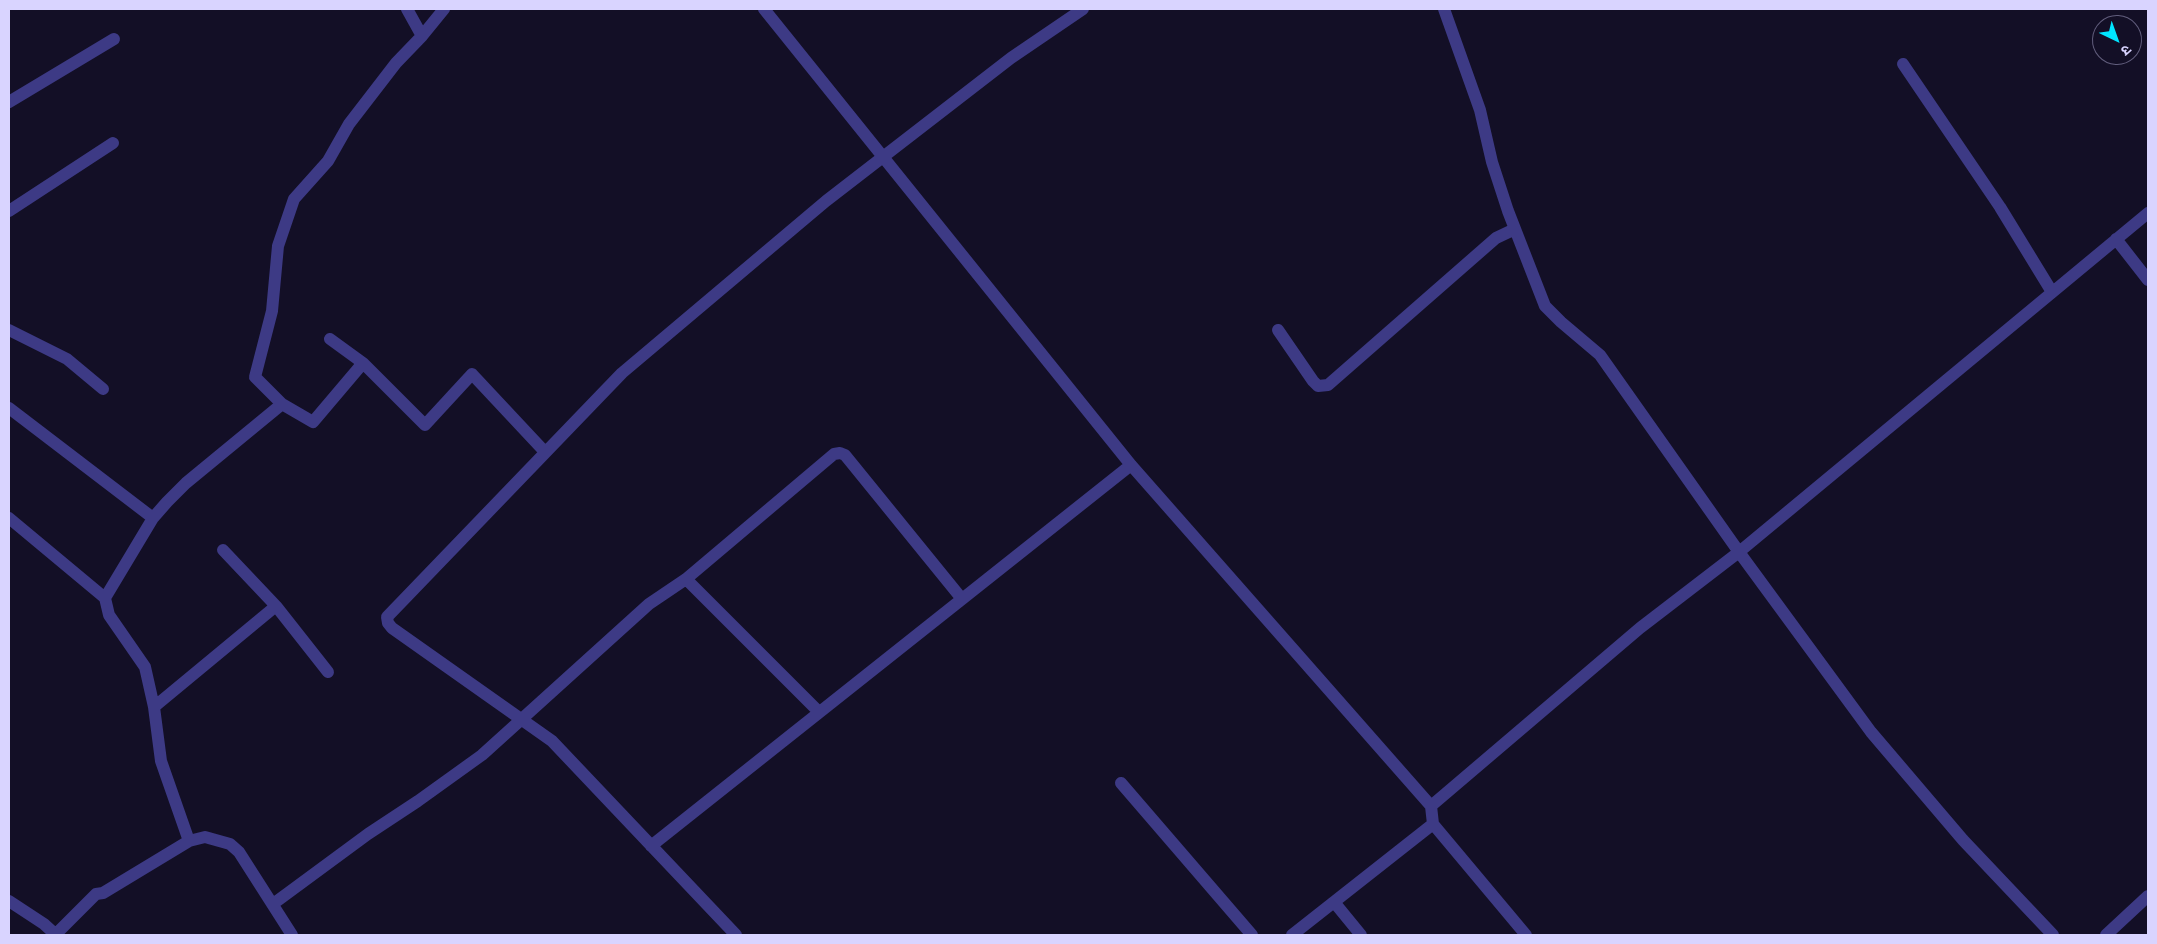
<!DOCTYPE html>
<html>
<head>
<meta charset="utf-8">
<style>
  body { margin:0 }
  #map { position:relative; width:2157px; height:944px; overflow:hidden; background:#130f26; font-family:"Golos Text","Noto Sans Devanagari",sans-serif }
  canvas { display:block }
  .frame { position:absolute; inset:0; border:10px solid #d9d4ff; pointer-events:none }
  .north { position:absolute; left:2092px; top:15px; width:50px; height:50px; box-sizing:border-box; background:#130f26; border:1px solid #625e7d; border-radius:50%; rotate:138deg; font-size:14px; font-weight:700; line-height:20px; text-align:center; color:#d9d4ff }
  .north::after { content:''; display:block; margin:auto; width:18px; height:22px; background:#00e5ff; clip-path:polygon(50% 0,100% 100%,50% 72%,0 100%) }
</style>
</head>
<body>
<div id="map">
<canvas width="2157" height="944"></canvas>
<div class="frame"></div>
<div class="north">उ</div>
</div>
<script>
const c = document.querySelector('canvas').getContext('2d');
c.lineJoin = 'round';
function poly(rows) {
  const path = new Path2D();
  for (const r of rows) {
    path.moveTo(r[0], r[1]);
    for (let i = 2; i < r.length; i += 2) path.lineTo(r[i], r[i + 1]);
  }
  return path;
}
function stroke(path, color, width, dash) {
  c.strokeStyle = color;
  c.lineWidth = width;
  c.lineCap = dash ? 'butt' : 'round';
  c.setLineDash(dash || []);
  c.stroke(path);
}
stroke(poly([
  [407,9,422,36],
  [764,9,1131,465,1431,806],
  [1444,9,1480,110,1492,162,1508,211,1545,306,1561,322,1600,355,1739,552,1871,732,1963,840,2053,935],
  [1903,64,2000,207,2052,292],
  [9,102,114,39],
  [9,211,113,143],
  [2116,239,2148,280],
  [9,330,67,359,103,389],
  [1278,330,1313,381,1318,386,1328,385,1496,238,1515,229],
  [330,339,363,363,425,425,472,374,545,452],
  [363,363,313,422,282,404,255,377,272,311,278,246,294,199,328,161,349,124,396,63,422,36,444,9],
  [9,408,153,518],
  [9,518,105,598],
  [223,550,276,606,328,672],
  [686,579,819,712],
  [154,707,276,606],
  [1121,783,1252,935],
  [1433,824,1526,935],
  [189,841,161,761,154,707,145,667,109,615,105,598,153,518,167,502,186,483,282,404],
  [651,846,1131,465],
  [9,901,44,924,56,935],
  [1334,902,1361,935],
  [273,904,368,834,418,801,482,755,649,604,686,579,834,454,840,453,845,455,962,599],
  [55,935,96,894,103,893,189,841,205,837,230,844,239,852,292,935],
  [736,935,552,741,392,628,388,623,387,617,622,373,826,201,1011,58,1083,9],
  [1292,935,1433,824,1431,806,1640,628,1739,552,2148,213],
  [2106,935,2148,896]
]), '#3d3a85', 12);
</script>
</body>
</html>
